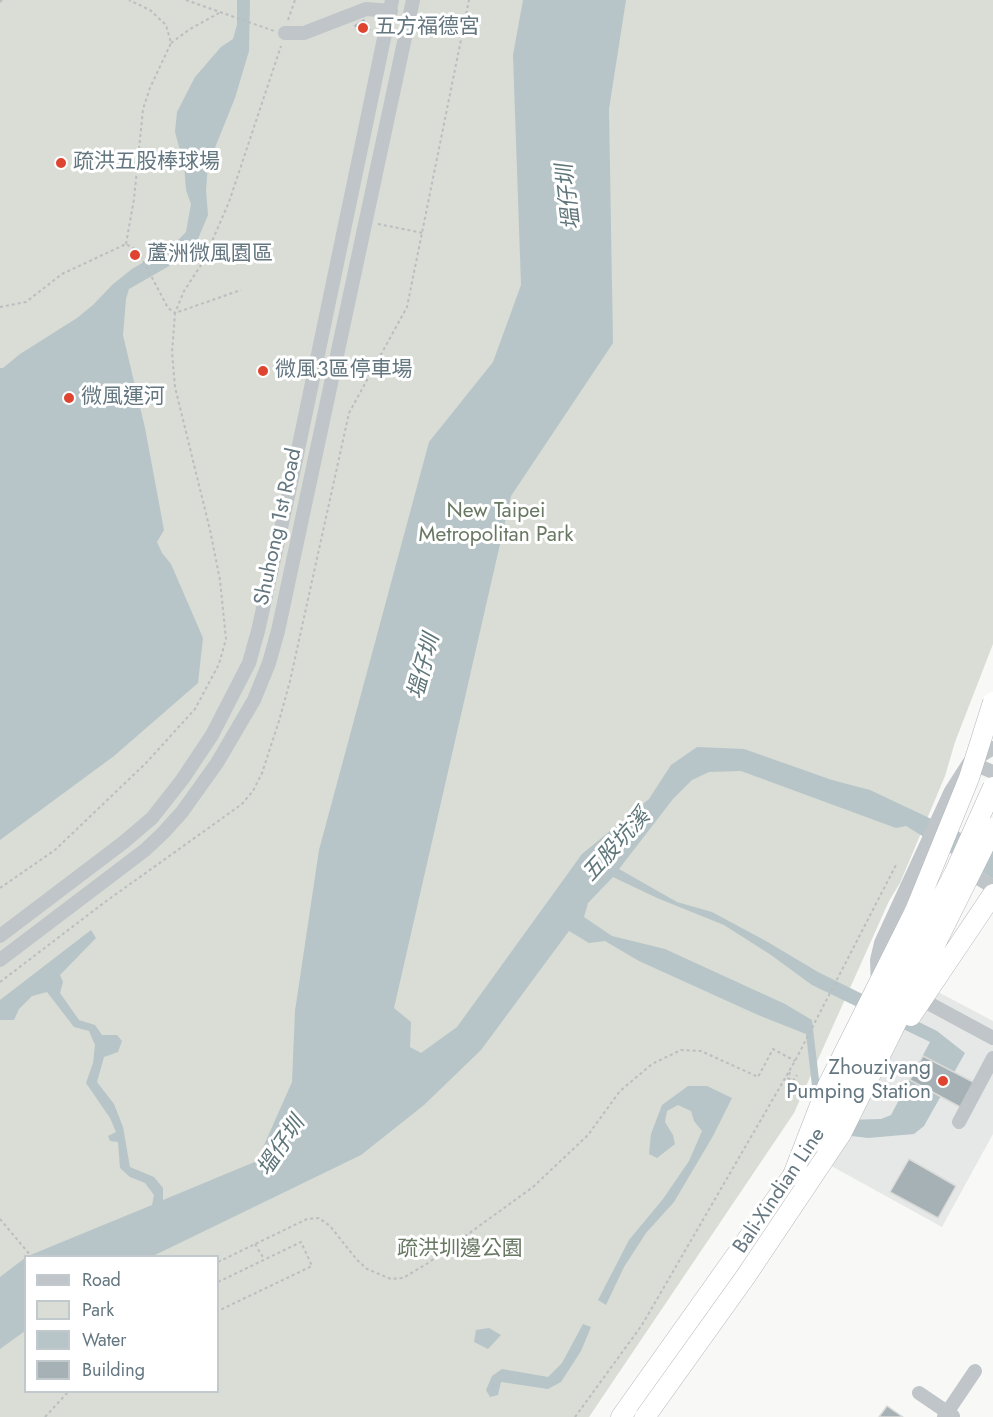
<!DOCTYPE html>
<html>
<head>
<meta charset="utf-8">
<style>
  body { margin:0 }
  #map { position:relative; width:993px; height:1417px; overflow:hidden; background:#f8f8f6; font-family:Jost,sans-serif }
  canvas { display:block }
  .legend { position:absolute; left:24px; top:1255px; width:195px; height:138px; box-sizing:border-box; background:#fff; border:2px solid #c1c9cc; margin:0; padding:8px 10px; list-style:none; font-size:18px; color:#647780 }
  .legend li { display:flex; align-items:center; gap:12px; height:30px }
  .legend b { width:30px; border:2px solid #c1c9cc }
</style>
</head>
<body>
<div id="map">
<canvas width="993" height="1417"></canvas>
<ul class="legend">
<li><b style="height:8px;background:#bfc5c8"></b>Road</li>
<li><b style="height:16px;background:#d9ddd5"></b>Park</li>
<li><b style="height:16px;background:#b7c5c8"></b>Water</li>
<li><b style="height:16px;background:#a6b1b5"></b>Building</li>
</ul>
</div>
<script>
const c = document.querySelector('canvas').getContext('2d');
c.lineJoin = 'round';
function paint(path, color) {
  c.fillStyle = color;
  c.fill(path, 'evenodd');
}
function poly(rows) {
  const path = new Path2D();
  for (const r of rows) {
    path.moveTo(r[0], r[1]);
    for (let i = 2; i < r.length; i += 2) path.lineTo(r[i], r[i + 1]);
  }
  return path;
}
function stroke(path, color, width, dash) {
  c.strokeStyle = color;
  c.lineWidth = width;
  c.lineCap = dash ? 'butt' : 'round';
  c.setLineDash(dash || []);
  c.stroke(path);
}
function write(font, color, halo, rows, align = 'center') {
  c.font = font + ' Jost,"Noto Sans TC",sans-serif';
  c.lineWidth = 6;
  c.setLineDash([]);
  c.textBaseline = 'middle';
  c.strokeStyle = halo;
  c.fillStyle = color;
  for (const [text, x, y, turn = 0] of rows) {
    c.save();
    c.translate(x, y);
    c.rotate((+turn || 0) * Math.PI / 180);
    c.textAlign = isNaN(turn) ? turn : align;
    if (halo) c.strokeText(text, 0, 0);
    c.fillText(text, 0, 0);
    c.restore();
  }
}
paint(poly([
  [923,984,993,1021,993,1134,942,1227,826,1163]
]), '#e6e8e7');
paint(poly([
  [0,0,993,0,993,644,955,742,945,776,900,883,889,901,794,1113,589,1417,0,1417],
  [26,1256,218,1256,218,1392,26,1392]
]), '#d9ddd5');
paint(poly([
  [237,0,250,0,249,51,235,98,208,165,206,190,208,215,195,246,178,261,129,289,126,299,123,335,145,428,164,530,157,542,162,553,171,564,203,638,198,683,114,756,0,840,0,368,3,368,20,354,77,318,93,305,112,285,132,269,174,244,186,232,191,204,186,190,184,165,175,132,177,112,195,77,221,47,233,39,237,25],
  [523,0,626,0,609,109,613,343,511,496,394,1008,411,1022,410,1047,421,1053,457,1027,582,854,649,799,671,765,697,747,744,749,832,780,870,790,993,848,993,879,906,826,896,828,741,771,709,772,692,780,673,799,619,869,677,902,712,912,766,941,818,972,937,1031,965,1053,924,1126,914,1134,868,1138,843,1135,815,1112,806,1034,758,1015,639,961,605,941,589,943,569,931,481,1050,424,1105,361,1155,153,1256,28,1256,152,1205,154,1195,145,1183,130,1177,120,1168,118,1142,110,1141,108,1136,116,1132,110,1118,86,1083,93,1063,95,1045,89,1031,74,1027,47,992,32,996,19,1009,14,1020,0,1020,0,1000,91,930,96,938,60,975,63,982,60,993,79,1020,95,1025,102,1035,117,1035,122,1041,118,1052,104,1057,97,1082,114,1104,123,1127,130,1167,154,1177,163,1188,163,1200,257,1161,292,1082,295,1011,319,850,429,442,493,362,521,285,513,55],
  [613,877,657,898,724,925,771,955,812,985,930,1042,891,1115,881,1119,844,1120,822,1105,812,1020,785,1004,665,949,612,936,584,917,588,903],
  [688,1086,707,1086,732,1098,713,1136,674,1202,646,1233,624,1267,606,1305,598,1300,629,1240,663,1199,689,1161,702,1131,694,1121,691,1111,678,1105,667,1111,665,1122,673,1135,675,1144,657,1158,649,1154,651,1134,662,1105],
  [25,1258,25,1331,0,1349,0,1277],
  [583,1324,591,1327,581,1351,561,1382,548,1389,501,1382,498,1395,490,1397,486,1390,492,1376,502,1369,548,1377,562,1363],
  [489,1328,501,1335,488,1349,474,1342,476,1330]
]), '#b7c5c8');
const building = poly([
  [364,18,372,30,361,37,353,25,364,18],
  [923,1056,975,1083,962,1108,910,1080,923,1056],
  [909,1159,956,1186,938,1218,890,1192,909,1159],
  [887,1406,903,1417,879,1417,887,1406]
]);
paint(building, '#a6b1b5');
stroke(building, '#dadad8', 1.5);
const highway = poly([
  [621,1417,793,1175]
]);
stroke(highway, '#b3b8bb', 21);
stroke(poly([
  [186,0,274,31],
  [0,2,2,0],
  [288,20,295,0],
  [171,43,190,29,219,13],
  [378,224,423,233],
  [126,244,134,199,143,109,150,88,171,43,166,25,150,10,129,0],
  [0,307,26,302,62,274,126,244,138,251,168,308,175,313,184,291,203,262,229,202,281,46],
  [0,888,55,850,146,763,195,709,219,664,226,639,220,580,210,530,175,387,172,352,175,313,241,290],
  [0,982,105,902,242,804,253,791,262,773,279,721,290,681,349,413,407,307,469,0],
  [790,1072,788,1078,793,1081,797,1075],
  [0,1219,31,1256],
  [255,1244,264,1259],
  [218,1262,307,1219,319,1218,330,1226,357,1260,367,1269,391,1279,403,1278,428,1263,533,1187,588,1135,620,1091,652,1064,681,1050,701,1051,758,1077,773,1049,795,1061],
  [218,1282,301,1242,312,1266,218,1311],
  [45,1417,68,1392],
  [575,1417,642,1325,795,1061,897,863]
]), '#babec0', 2, [3, 3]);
stroke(poly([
  [285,33,304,33,366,9,391,11],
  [972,763,993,772],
  [966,871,993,887],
  [0,936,124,842,152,818,182,780,212,735,249,663,258,631,293,474,392,0],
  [0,960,145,850,163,833,182,812,217,763,254,700,269,663,278,631,413,0],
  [878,984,877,960,881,943,951,791,969,763,993,748],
  [917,997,993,1038],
  [959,1122,993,1058],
  [919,1393,953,1416],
  [944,1417,975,1371]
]), '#bfc5c8', 14);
stroke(highway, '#fff', 20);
const highwayBridge = poly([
  [911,1016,993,894],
  [815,1141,843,1097,896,985,954,874,993,787],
  [793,1175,827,1087,915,911,969,778,993,702],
  [645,1417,746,1276,841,1134,993,828]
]);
stroke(highwayBridge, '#b3b8bb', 21, []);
stroke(highwayBridge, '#fff', 20);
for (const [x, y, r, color] of [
  [363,28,6,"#de4430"],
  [61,163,6,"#de4430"],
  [135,255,6,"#de4430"],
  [263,371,6,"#de4430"],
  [69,398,6,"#de4430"],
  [943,1081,6,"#de4430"]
]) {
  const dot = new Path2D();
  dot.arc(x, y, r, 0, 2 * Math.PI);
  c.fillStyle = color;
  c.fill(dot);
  stroke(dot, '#fff', 2);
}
write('21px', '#647780', '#fff', [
  ["五方福德宮",375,28],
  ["疏洪五股棒球場",73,163],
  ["蘆洲微風園區",147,255],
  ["微風3區停車場",275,371],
  ["微風運河",81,398],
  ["Zhouziyang",931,1069,"right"],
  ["Pumping Station",931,1093,"right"]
], 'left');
write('21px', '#697863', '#fff', [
  ["New Taipei",496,512],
  ["Metropolitan Park",496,536],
  ["疏洪圳邊公園",460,1250]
]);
write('21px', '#647780', '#fff', [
  ["Shuhong 1st Road",279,527,-78],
  ["Bali-Xindian Line",780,1191,-56]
]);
write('italic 22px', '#5f767a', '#fff', [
  ["塭仔圳",570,197,-97],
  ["塭仔圳",425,667,-75],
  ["五股坑溪",617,846,-48],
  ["塭仔圳",282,1147,-56]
]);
</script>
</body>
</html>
